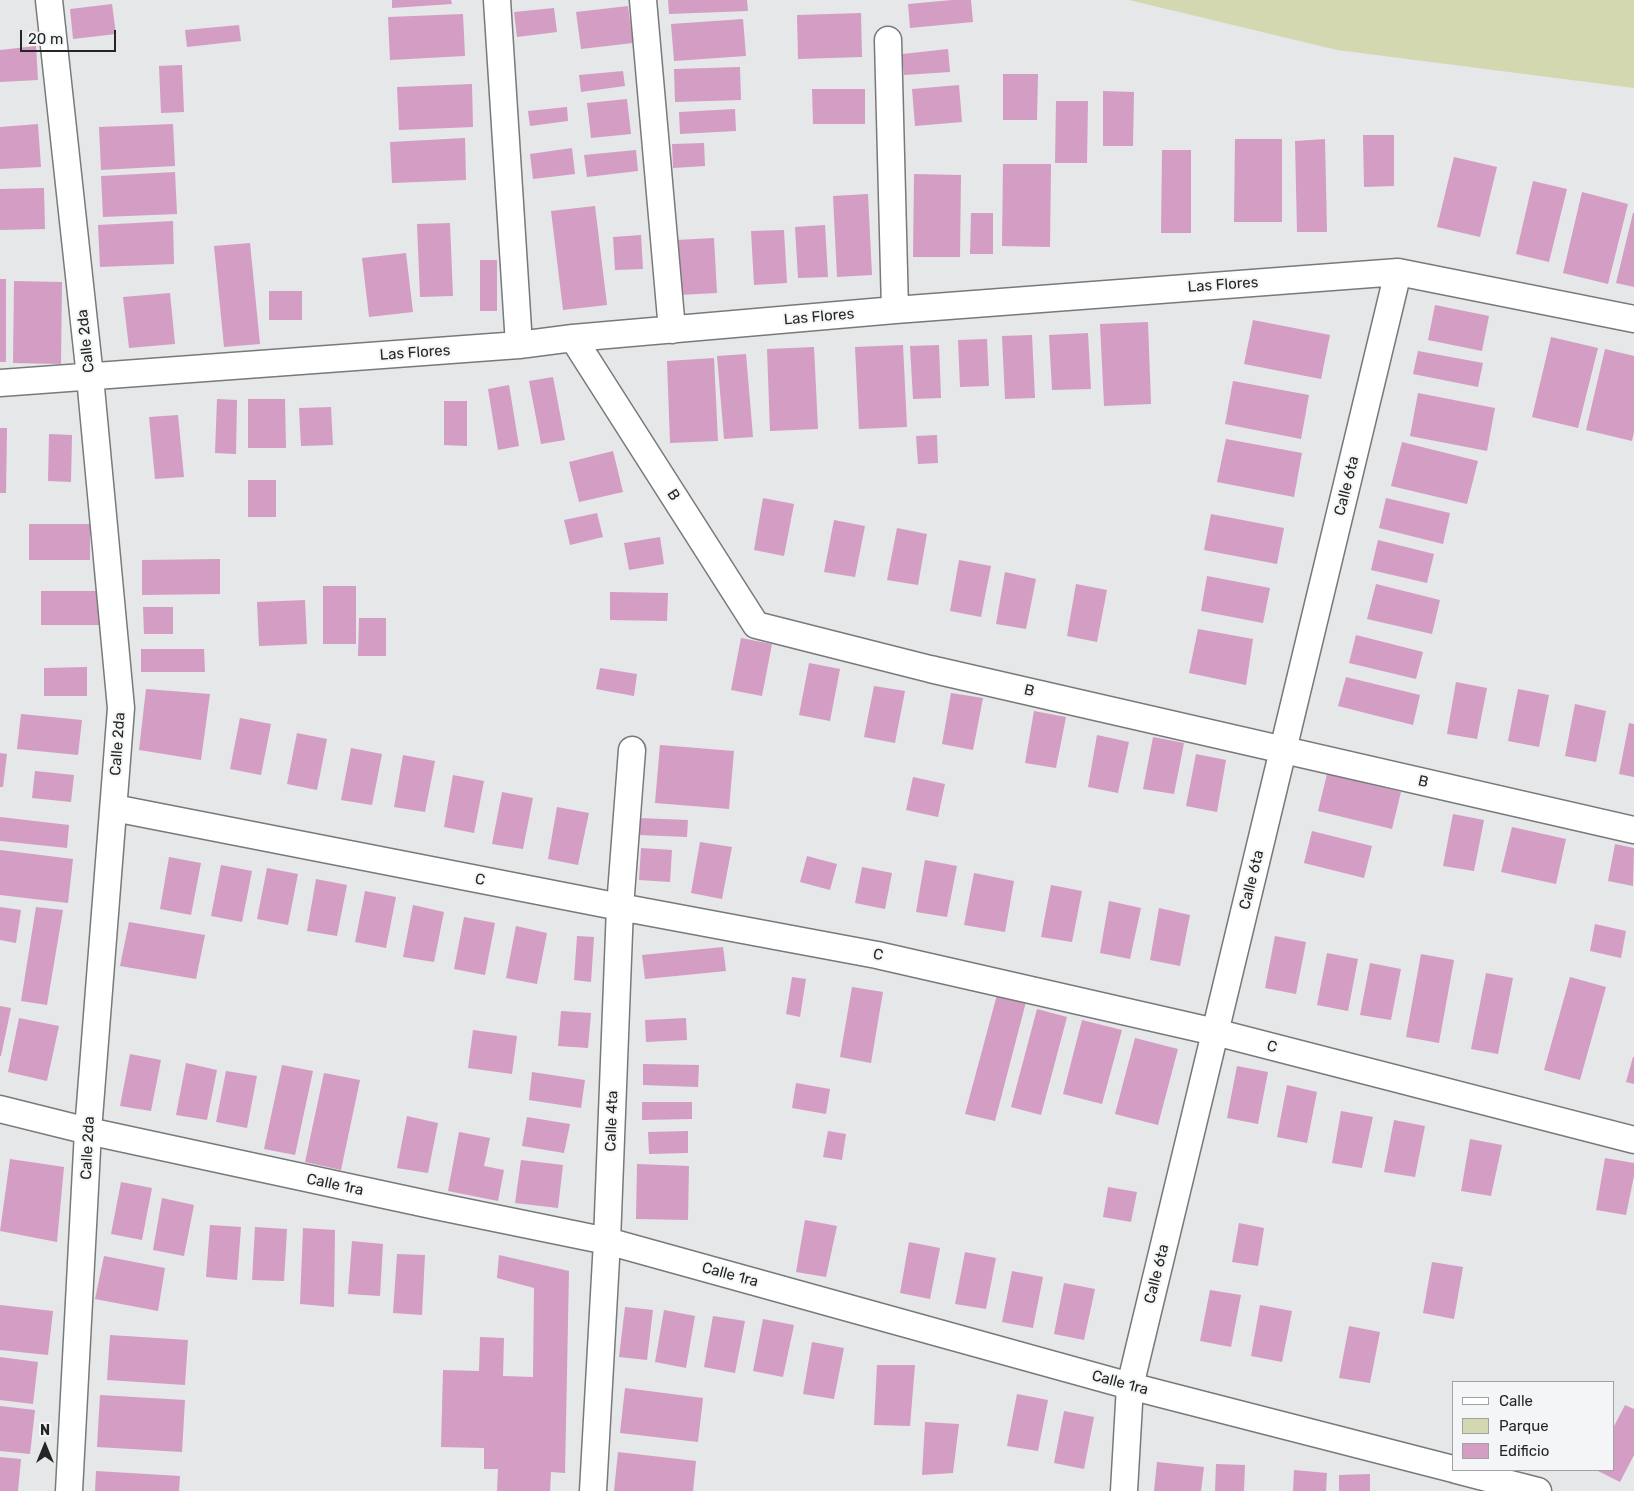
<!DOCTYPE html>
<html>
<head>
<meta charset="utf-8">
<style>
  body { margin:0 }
  #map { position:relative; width:1634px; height:1491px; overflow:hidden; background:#e6e7e9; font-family:Rubik,sans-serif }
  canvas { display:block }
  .legend { position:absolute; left:1452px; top:1381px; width:162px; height:90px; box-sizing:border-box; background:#f4f5f6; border:1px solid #a1a2a2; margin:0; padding:6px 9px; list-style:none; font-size:15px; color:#242525 }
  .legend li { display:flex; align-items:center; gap:10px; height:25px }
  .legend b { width:25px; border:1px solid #a1a2a2 }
  .north { position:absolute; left:20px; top:1421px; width:50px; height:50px; -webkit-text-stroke:4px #f4f5f6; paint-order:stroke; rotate:0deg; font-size:14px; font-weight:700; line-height:20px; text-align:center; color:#242525 }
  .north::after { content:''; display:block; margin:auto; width:18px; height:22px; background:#242525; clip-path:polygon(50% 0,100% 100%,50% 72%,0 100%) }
  .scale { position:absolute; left:20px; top:30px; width:96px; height:22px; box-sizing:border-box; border:2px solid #242525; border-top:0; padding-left:6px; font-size:15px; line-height:18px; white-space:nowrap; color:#242525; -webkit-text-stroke:4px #f4f5f6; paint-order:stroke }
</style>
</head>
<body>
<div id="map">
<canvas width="1634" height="1491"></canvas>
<ul class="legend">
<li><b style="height:6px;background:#fff"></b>Calle</li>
<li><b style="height:14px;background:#d3d8b1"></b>Parque</li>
<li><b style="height:14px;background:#d39dc4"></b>Edificio</li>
</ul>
<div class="north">N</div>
<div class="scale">20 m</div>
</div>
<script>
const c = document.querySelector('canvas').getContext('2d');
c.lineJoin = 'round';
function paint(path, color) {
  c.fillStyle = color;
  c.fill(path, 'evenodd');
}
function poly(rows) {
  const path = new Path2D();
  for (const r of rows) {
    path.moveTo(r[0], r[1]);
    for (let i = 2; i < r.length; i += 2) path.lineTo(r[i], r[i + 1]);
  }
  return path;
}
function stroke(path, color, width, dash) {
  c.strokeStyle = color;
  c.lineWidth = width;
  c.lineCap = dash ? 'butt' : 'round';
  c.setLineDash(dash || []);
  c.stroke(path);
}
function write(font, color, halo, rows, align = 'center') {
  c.font = font + ' Rubik,sans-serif';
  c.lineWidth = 4;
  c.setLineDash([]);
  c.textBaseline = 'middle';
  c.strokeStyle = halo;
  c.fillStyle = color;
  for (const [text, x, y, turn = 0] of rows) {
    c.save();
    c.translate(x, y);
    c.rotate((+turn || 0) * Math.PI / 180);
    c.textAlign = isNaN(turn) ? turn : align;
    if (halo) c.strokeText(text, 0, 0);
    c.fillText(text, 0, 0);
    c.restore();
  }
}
paint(poly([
  [1129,0,1634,0,1634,88,1337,50]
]), '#d3d8b1');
paint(poly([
  [392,0,451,0,452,4,392,8],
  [668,0,747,0,748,11,669,14],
  [952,0,971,0,973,22,910,28,908,4],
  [112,4,116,34,73,39,70,9],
  [628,6,633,43,581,49,576,12],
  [554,8,557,32,517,37,514,12],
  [861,13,862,57,798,59,797,15],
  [463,14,465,56,390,60,388,17],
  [743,19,746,56,674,61,671,24],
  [239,25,241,41,187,47,185,30],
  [36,46,38,80,0,82,0,50],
  [948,49,950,72,904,75,902,54],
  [182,65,184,112,161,113,159,66],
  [740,67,741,100,675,102,674,69],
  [623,71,625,86,581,92,579,75],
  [1003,74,1038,74,1037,120,1003,120],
  [472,84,473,127,399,130,397,87],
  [959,85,962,122,915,126,912,89],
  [812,89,865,89,865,124,813,124],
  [1103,91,1134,92,1133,146,1103,146],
  [627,99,631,134,591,138,587,103],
  [1056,101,1088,101,1087,163,1055,163],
  [567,107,568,121,530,126,528,111],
  [735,109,736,131,680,134,679,112],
  [38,124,41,167,0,169,0,127],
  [173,124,175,166,101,170,99,127],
  [1363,135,1394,135,1394,186,1364,187],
  [465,138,466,180,392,183,390,142],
  [1235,139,1282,139,1282,222,1234,222],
  [1325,139,1327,232,1297,232,1295,141],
  [704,143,705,166,673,168,672,144],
  [572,148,575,174,533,179,530,154],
  [636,150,638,171,587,177,584,155],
  [1162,150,1191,150,1191,233,1161,233],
  [1454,157,1497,167,1480,237,1437,227],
  [1003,164,1051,164,1050,247,1002,246],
  [175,172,177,214,103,217,101,176],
  [914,174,961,175,960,257,913,257],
  [1533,181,1567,189,1549,262,1516,254],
  [44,188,45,229,0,230,0,189],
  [1582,192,1628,204,1608,284,1563,273],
  [868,194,872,275,837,277,833,196],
  [595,206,607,305,563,310,551,211],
  [971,213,993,213,993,254,970,254],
  [1633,213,1634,213,1634,287,1616,283],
  [173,221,174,264,100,267,98,225],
  [450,223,453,296,420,297,417,224],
  [825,225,828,277,798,278,795,227],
  [784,230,787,283,754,285,751,231],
  [641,235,643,269,615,270,613,237],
  [714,238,717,293,679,295,676,240],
  [250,243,260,344,224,347,214,246],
  [406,253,413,312,369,317,362,258],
  [480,260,497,260,497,311,480,311],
  [0,279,6,279,6,362,0,362],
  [14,281,62,282,61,364,13,363],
  [269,291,302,291,302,320,269,320],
  [170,293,175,344,129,348,123,297],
  [1435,305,1489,316,1482,351,1428,340],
  [1253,320,1330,335,1321,379,1244,364],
  [1148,322,1151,404,1104,406,1100,324],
  [1088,333,1091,389,1052,390,1049,335],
  [1032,335,1035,398,1005,399,1002,336],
  [1551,337,1598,348,1578,428,1532,417],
  [987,339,989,386,960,387,958,340],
  [903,345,907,427,859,429,855,347],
  [939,345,941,398,913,399,910,346],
  [814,347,818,429,770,431,767,349],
  [1605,349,1634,356,1634,432,1632,441,1586,430],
  [1418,351,1483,363,1478,387,1413,374],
  [746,354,753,437,724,439,717,356],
  [714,358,718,441,670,443,667,361],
  [553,377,565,440,541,444,529,381],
  [1233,381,1309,395,1301,439,1225,424],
  [509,385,519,446,498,450,488,389],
  [1418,393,1495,408,1487,451,1410,436],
  [217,399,237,400,236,454,215,453],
  [248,399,285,399,286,448,248,448],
  [444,401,467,401,467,446,444,445],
  [331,407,333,445,301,446,299,408],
  [178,415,184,477,155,479,149,417],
  [0,428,7,428,6,493,0,493],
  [49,434,72,435,71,482,48,481],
  [937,435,938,463,918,464,916,436],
  [1226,439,1302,453,1294,497,1217,482],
  [1402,442,1478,461,1467,504,1391,486],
  [613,451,623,492,579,502,569,462],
  [248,480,276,480,276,517,248,517],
  [763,498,794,504,784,556,754,550],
  [1386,498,1450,513,1443,544,1379,528],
  [597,513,603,537,570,545,564,520],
  [1211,514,1284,528,1277,564,1204,550],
  [834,520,865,526,855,577,824,572],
  [29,524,90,524,90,560,29,560],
  [897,528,927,534,918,585,887,580],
  [660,537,664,564,629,570,624,543],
  [1378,540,1434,554,1427,583,1371,570],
  [220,559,220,594,142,595,142,560],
  [959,560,991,566,981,617,950,611],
  [1005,572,1036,579,1026,629,996,624],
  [1207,576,1270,588,1263,623,1201,611],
  [1076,584,1107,590,1097,642,1067,636],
  [1376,584,1440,600,1432,634,1367,619],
  [323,586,356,586,356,644,323,644],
  [41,591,100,591,100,625,41,625],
  [610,592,668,593,667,621,610,620],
  [305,600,307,644,259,646,257,602],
  [143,607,173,607,173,634,144,634],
  [359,618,386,618,386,656,358,656],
  [1198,629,1253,639,1246,685,1189,673],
  [1356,635,1423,652,1416,679,1349,663],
  [741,638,772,644,762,696,731,690],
  [141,649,204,649,205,672,141,672],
  [809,663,840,669,830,721,799,715],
  [87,667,87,696,44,696,44,668],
  [600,668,637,674,634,696,596,689],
  [1346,677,1420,695,1413,725,1338,706],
  [1456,682,1487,688,1477,739,1447,734],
  [874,686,905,691,895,743,864,737],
  [146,689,210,694,201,760,139,750],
  [1518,689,1549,695,1539,747,1508,741],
  [951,693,983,698,973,750,942,744],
  [1575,704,1606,711,1596,762,1565,756],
  [1034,711,1066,717,1056,768,1025,763],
  [21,714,82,720,78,755,17,749],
  [240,718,271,724,261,775,230,769],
  [1629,723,1634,724,1634,777,1619,774],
  [297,733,327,739,317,790,287,784],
  [1097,735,1129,742,1118,793,1088,787],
  [1153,737,1184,743,1174,794,1143,789],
  [660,745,734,751,729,809,655,803],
  [351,748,382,754,372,805,341,800],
  [0,753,7,754,3,787,0,787],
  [1196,754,1226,760,1217,812,1186,806],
  [403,755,435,761,425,812,394,807],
  [35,771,74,775,71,802,32,798],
  [1327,774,1401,792,1392,829,1318,811],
  [453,775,484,781,474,833,444,827],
  [913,777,945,784,938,817,906,810],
  [502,792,533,798,523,849,492,844],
  [557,807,589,813,578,865,548,859],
  [1453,814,1484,820,1474,871,1443,866],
  [0,817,69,825,67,848,0,841],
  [639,818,688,820,687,837,638,835],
  [1512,827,1566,839,1556,884,1501,872],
  [1312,831,1372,846,1364,878,1304,863],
  [700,842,732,847,722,899,691,893],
  [1615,844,1634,848,1633,886,1608,881],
  [641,848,672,850,670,882,639,880],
  [0,850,73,859,68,903,0,895],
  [807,856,837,864,830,890,800,882],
  [169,857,201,863,191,915,160,909],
  [925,860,957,866,947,917,916,912],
  [221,865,252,871,242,922,211,916],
  [862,867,892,873,885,909,855,903],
  [267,868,298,874,288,925,257,919],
  [974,873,1014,881,1005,932,964,925],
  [316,879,347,885,337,936,307,931],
  [1051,885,1082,891,1072,942,1041,937],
  [365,891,396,897,386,948,355,942],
  [1109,901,1141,908,1130,959,1100,953],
  [413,905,444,912,434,962,403,957],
  [0,907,21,910,16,943,0,940],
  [36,907,63,910,47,1005,21,1001],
  [1159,908,1190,915,1180,966,1150,960],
  [464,917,495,923,485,975,454,969],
  [129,922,205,935,196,979,120,966],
  [1595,924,1626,931,1621,958,1590,951],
  [516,926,547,933,537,984,506,978],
  [577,936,594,937,591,982,574,980],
  [1275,936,1306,942,1296,994,1265,988],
  [723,947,726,971,645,979,642,955],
  [1327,953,1358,959,1348,1011,1317,1005],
  [1421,954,1454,960,1439,1043,1406,1037],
  [1370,963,1401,969,1391,1020,1360,1015],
  [1486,973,1513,978,1498,1054,1471,1049],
  [792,977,806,979,800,1017,786,1014],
  [1570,977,1606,987,1580,1080,1544,1070],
  [852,987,883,992,871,1063,840,1057],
  [998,991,1027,998,995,1121,965,1114],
  [0,1006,11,1008,1,1056,0,1056],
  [1037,1009,1067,1017,1041,1115,1011,1107],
  [561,1011,591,1013,588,1048,558,1046],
  [19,1018,59,1026,47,1081,8,1072],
  [686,1018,687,1040,646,1042,645,1020],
  [1082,1020,1122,1030,1102,1104,1063,1094],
  [473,1030,517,1036,512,1074,468,1068],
  [1135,1038,1178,1049,1158,1125,1115,1114],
  [130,1054,161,1060,151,1111,120,1106],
  [1633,1057,1634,1057,1634,1084,1626,1082],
  [186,1063,217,1070,207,1120,176,1115],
  [643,1064,699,1065,698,1087,643,1085],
  [282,1065,313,1071,295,1155,264,1149],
  [1237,1066,1268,1072,1258,1124,1227,1118],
  [226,1071,257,1076,247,1128,216,1122],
  [532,1072,585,1080,581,1108,529,1100],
  [324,1073,360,1080,341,1170,305,1162],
  [796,1083,830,1089,826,1114,792,1108],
  [1287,1085,1317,1092,1307,1143,1277,1137],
  [642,1102,692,1102,692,1119,642,1120],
  [1341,1111,1373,1117,1362,1168,1332,1163],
  [407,1116,438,1123,428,1173,397,1168],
  [527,1117,570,1124,564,1153,522,1146],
  [1394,1120,1425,1126,1415,1177,1384,1172],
  [688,1131,688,1153,649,1154,648,1132],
  [828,1131,846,1134,842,1160,823,1157],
  [459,1132,490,1138,484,1166,504,1170,498,1201,448,1191],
  [1470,1139,1502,1145,1491,1196,1461,1191],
  [1605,1158,1634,1163,1634,1176,1626,1215,1596,1210],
  [10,1159,64,1167,57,1242,0,1231],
  [521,1160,563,1165,558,1208,515,1203],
  [637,1164,689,1166,688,1220,636,1219],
  [121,1182,152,1188,142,1240,111,1234],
  [1108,1187,1137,1192,1131,1222,1103,1217],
  [162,1198,194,1205,184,1256,153,1250],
  [805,1220,837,1226,826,1277,796,1272],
  [1239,1223,1264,1228,1258,1266,1232,1262],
  [210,1225,241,1227,237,1280,206,1277],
  [255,1227,287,1229,284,1281,252,1280],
  [303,1228,335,1230,334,1307,300,1304],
  [352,1241,383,1244,380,1296,348,1294],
  [909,1242,940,1248,930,1299,900,1293],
  [965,1252,996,1258,986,1309,955,1304],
  [397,1254,425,1255,422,1315,393,1313],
  [499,1255,569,1271,565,1473,551,1472,550,1491,497,1491,498,1469,484,1469,484,1448,441,1447,443,1370,479,1371,480,1337,504,1338,503,1376,533,1377,534,1288,497,1278],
  [104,1256,165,1268,158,1311,95,1299],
  [1432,1262,1463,1267,1454,1319,1423,1313],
  [1012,1271,1043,1277,1033,1328,1002,1322],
  [1064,1283,1095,1289,1084,1340,1054,1334],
  [1210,1290,1241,1295,1231,1347,1200,1341],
  [0,1305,53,1311,48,1355,0,1350],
  [1260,1305,1292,1311,1282,1362,1251,1356],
  [625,1307,653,1310,647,1360,619,1357],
  [664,1310,695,1316,686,1368,655,1362],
  [713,1316,745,1321,735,1373,704,1367],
  [763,1319,794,1325,783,1377,753,1371],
  [1349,1326,1380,1332,1370,1383,1339,1378],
  [110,1335,188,1340,185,1385,107,1380],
  [812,1342,844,1348,834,1399,803,1394],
  [0,1357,38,1362,33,1404,0,1400],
  [877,1365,915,1365,910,1426,874,1425],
  [625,1388,703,1398,698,1442,620,1433],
  [1017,1394,1048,1400,1038,1451,1007,1446],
  [100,1395,185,1400,182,1452,97,1447],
  [1625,1405,1634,1409,1634,1455,1620,1482,1596,1470,1613,1470,1613,1428],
  [0,1406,35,1410,30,1454,0,1451],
  [1064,1411,1094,1417,1084,1469,1054,1463],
  [925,1422,959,1424,953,1473,922,1475],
  [618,1452,696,1461,693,1491,614,1491],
  [0,1457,21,1459,18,1491,0,1491],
  [1157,1462,1204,1467,1201,1491,1154,1491],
  [1216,1464,1245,1465,1244,1491,1215,1491],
  [1294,1470,1327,1473,1326,1491,1293,1491],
  [96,1471,180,1476,179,1491,95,1491],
  [1370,1474,1370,1491,1339,1491,1339,1475]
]), '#d39dc4');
const street = poly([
  [49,0,90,377,121,708,88,1131,69,1491],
  [497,0,519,345],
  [643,0,672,330],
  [888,40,895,310],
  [573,338,756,625,930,669,1634,830],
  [0,383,519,345,573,338,895,310,1398,272,1634,319],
  [114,808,620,907,877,955,1215,1032,1634,1140],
  [0,1109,88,1131,436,1206,607,1241,1130,1386,1453,1469],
  [1456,1470,1538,1491],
  [593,1491,607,1241,620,907,632,750],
  [1124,1491,1130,1386,1398,272]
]);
stroke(street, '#78797a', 29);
stroke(street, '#fff', 26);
write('15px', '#242525', '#f4f5f6', [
  ["Las Flores",1223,285,-4],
  ["Las Flores",819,317,-5],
  ["Calle 2da",86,341,-96],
  ["Las Flores",415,353,-4],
  ["Calle 6ta",1347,486,-76],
  ["B",673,495,57],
  ["B",1029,691,13],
  ["Calle 2da",118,744,-86],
  ["B",1423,782,13],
  ["C",480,880,11],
  ["Calle 6ta",1252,880,-76],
  ["C",878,955,12],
  ["C",1272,1047,14],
  ["Calle 4ta",612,1121,-88],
  ["Calle 2da",88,1148,-87],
  ["Calle 1ra",335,1185,12],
  ["Calle 6ta",1157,1274,-76],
  ["Calle 1ra",730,1275,15],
  ["Calle 1ra",1120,1383,15]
]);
</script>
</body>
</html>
